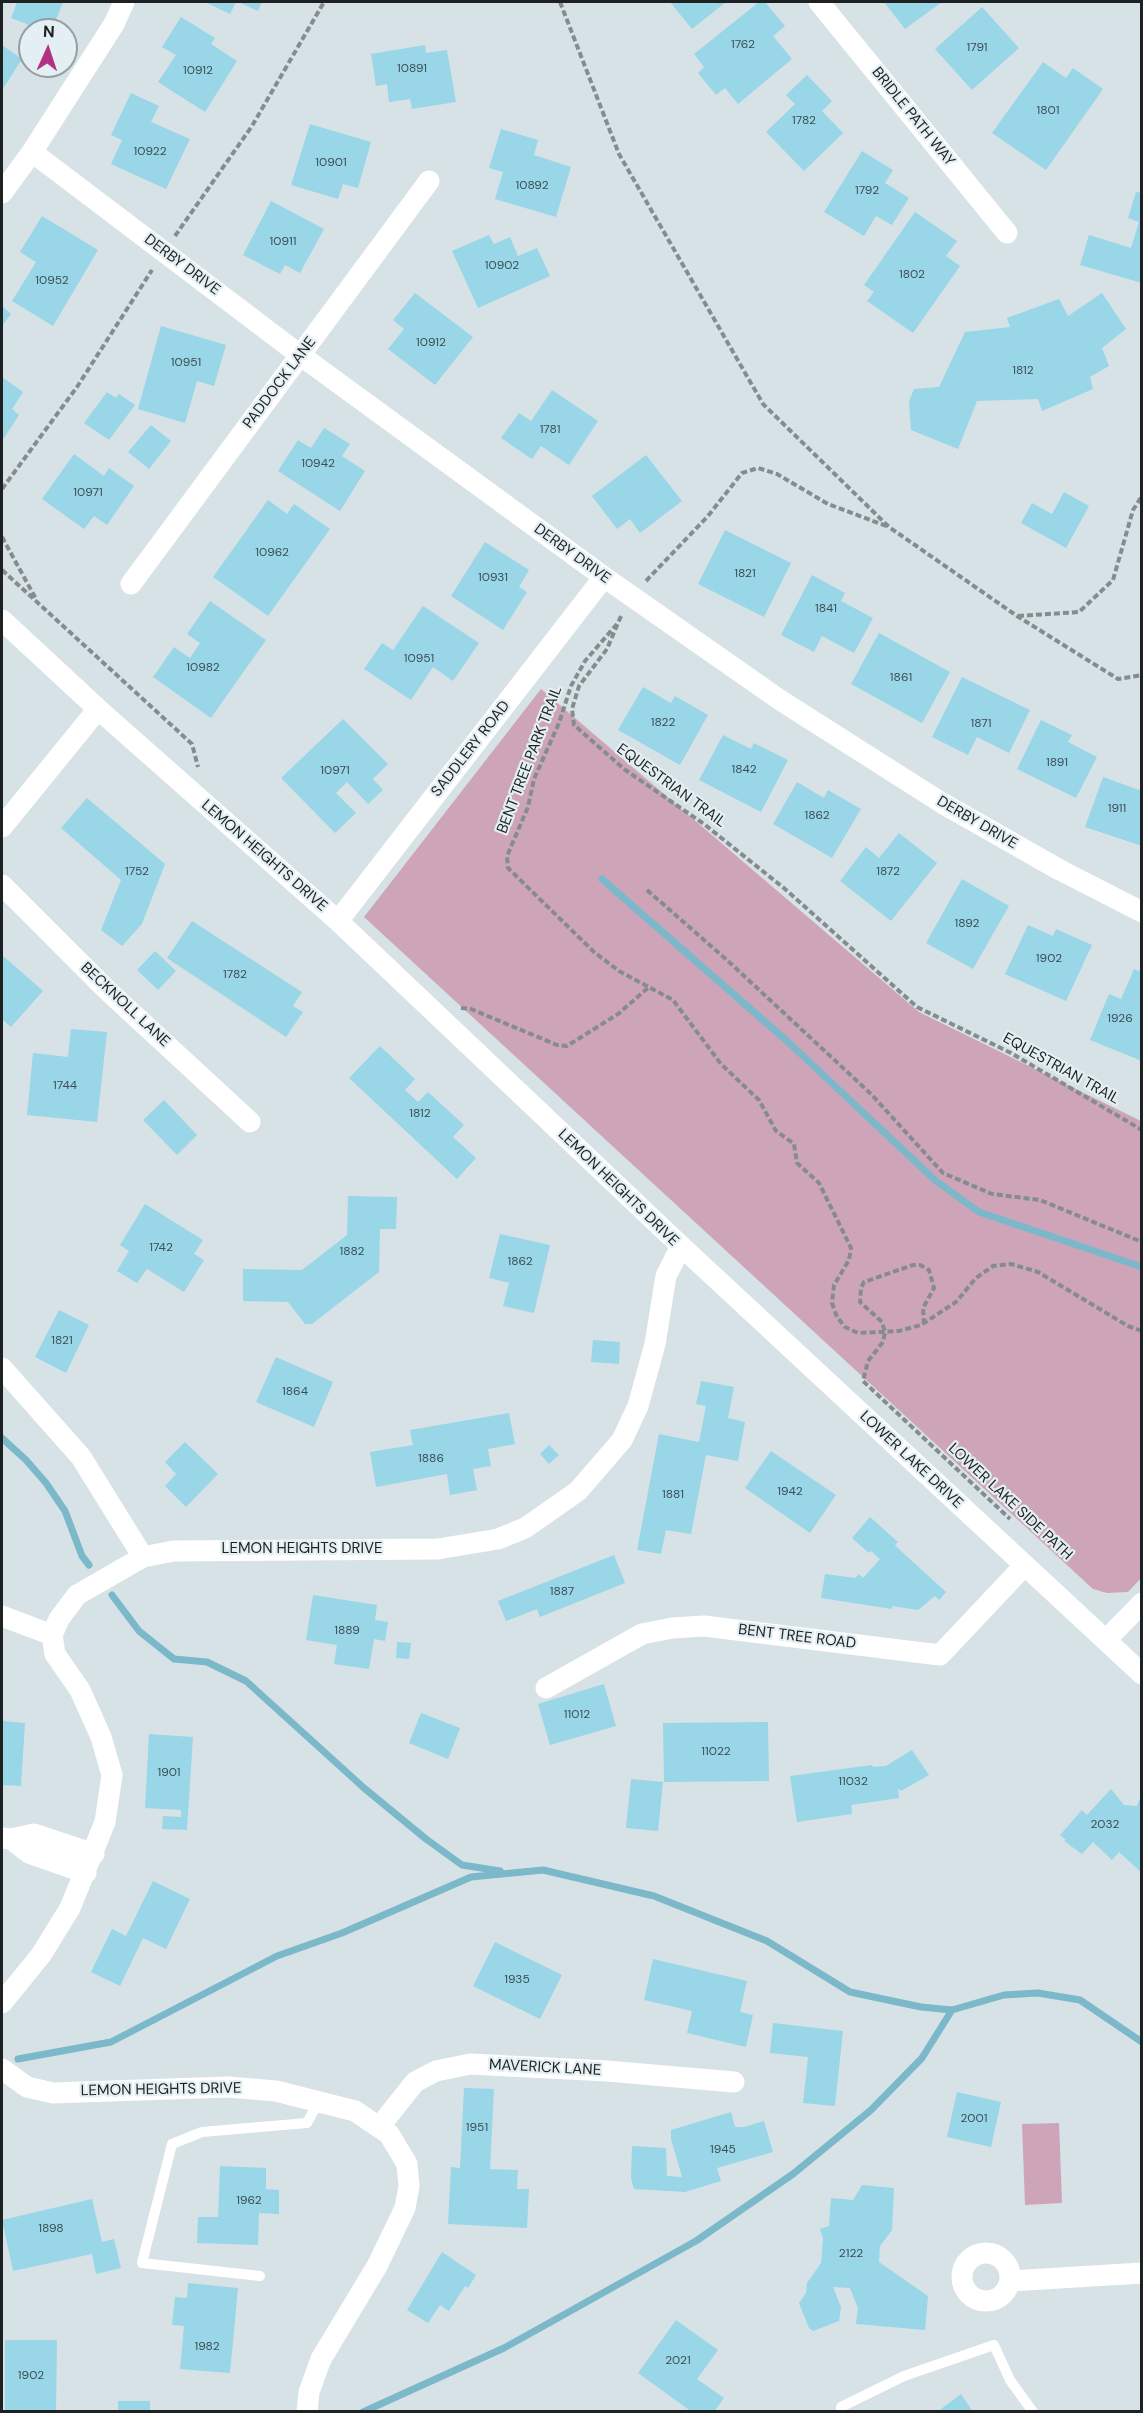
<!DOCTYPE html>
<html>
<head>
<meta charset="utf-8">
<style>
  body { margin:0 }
  #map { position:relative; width:1143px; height:2413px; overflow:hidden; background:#d7e2e6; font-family:"DM Sans",sans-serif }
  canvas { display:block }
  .frame { position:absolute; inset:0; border:3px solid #1d2122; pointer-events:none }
  .north { position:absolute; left:18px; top:18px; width:60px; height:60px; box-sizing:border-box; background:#e4eff3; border:2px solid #949d9f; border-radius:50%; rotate:3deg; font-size:16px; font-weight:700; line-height:24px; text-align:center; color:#1d2122 }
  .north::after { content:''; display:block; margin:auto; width:21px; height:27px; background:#b03281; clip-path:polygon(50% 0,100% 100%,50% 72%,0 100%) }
</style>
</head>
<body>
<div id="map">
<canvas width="1143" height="2413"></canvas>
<div class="frame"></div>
<div class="north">N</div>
</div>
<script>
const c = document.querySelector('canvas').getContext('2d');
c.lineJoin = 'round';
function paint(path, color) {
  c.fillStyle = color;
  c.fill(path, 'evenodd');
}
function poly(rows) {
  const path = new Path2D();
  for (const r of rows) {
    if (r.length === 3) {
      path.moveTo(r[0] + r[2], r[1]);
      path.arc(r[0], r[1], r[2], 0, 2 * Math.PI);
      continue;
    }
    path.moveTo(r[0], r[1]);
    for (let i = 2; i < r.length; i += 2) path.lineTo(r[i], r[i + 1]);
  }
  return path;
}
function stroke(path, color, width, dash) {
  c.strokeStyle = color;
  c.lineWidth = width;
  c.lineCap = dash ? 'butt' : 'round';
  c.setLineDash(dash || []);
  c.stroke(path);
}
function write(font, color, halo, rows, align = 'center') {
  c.font = font + ' "DM Sans",sans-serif';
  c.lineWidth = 4.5;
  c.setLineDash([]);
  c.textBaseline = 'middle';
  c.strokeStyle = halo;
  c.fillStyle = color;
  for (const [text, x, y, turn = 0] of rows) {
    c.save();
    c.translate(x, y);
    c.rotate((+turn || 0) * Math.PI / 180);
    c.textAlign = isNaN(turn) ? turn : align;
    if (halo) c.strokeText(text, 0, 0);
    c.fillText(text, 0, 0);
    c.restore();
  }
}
paint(poly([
  [541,689,919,1012,1141,1121,1142,1577,1128,1592,1107,1593,1093,1589,364,917],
  [1059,2123,1062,2203,1025,2205,1022,2124]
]), '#cea4b9');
stroke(poly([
  [602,879,787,1041,936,1181,979,1212,1142,1267],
  [2,1438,26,1460,46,1483,65,1511,82,1556,89,1565],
  [112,1595,139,1631,174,1659,207,1662,246,1681,364,1788,426,1839,462,1865,500,1871],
  [18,2059,111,2042,277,1956,342,1933,471,1877,543,1870,654,1896,767,1941,850,1992,921,2007,952,2010,1004,1995,1038,1993,1080,2000,1142,2042],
  [363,2412,504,2348,696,2241,793,2174,871,2110,922,2058,952,2010]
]), '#7bb8c9', 7);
paint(poly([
  [17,2,63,2,52,30,42,30,11,18],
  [205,2,236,2,230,14],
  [238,2,262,2,258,11],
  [670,2,726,2,692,29],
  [759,2,765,2,785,26,773,36,792,59,738,104,725,88,716,95,698,73,704,67,694,54],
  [884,2,942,2,905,29],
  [982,7,1019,48,972,90,935,49],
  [181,17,215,38,211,44,237,61,205,112,158,82,176,55,162,47],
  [2,45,22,59,2,90],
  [425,45,426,53,447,50,456,102,412,109,410,99,389,102,387,84,376,86,371,54],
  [1043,62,1066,78,1073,68,1103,89,1046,170,992,133],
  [807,75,832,101,822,111,843,133,804,171,766,132,795,104,786,95],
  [131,93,159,106,151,122,190,139,166,189,111,164,122,140,111,135],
  [310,124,371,142,358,188,343,184,338,199,291,185],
  [501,129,538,140,534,155,571,167,556,217,495,199,503,172,489,168],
  [862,151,893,170,885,183,909,198,892,225,876,216,864,236,824,212],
  [1136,192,1142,193,1142,283,1080,265,1089,235,1131,248,1139,222,1128,218],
  [271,201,324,229,300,273,285,265,280,274,243,255],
  [915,212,957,241,946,256,960,266,913,333,867,301,874,292,864,285],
  [42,216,98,250,53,326,12,301,36,262,20,252],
  [489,235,494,244,510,237,518,256,537,248,550,276,478,308,452,251],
  [415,293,473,337,435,385,388,349,404,329,393,320],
  [1102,293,1126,329,1102,348,1109,366,1090,377,1093,389,1042,411,1038,399,977,401,958,449,911,430,909,401,914,389,939,387,965,332,1010,327,1007,318,1059,299,1068,316],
  [2,306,11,314,2,326],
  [161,326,226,345,214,386,197,381,185,423,138,409],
  [2,377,23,392,12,409,19,415,2,441],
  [552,390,598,421,569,465,541,446,532,459,501,438,519,413,531,421],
  [107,392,116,398,119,394,135,405,109,440,84,423],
  [151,425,171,441,149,469,128,452],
  [324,428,350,444,342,456,365,471,340,511,278,471,298,440,311,448],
  [74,454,104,476,109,468,134,486,107,525,94,516,84,529,42,499],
  [646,455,682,501,640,533,630,519,617,529,592,496],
  [1064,492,1089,506,1066,548,1021,523,1032,503,1052,514],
  [268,500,287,514,294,504,330,529,268,616,213,577],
  [725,530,791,563,764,617,698,584],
  [485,542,529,570,519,587,527,592,503,630,451,596],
  [812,575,845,593,841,601,873,618,854,653,822,636,814,652,781,635],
  [210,601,266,640,211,718,153,677,174,647,190,658,200,643,187,634],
  [423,606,479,643,453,681,433,667,411,700,364,669,382,643,393,650],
  [879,633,950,672,922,723,851,684],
  [962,677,1030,710,1009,753,977,737,968,755,932,737],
  [643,687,671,703,675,696,708,715,680,765,618,730],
  [343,719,388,764,373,779,383,790,368,804,347,782,336,793,356,813,335,833,281,778],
  [1041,720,1072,735,1068,742,1097,757,1076,798,1017,769],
  [723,735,751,749,754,743,788,760,761,812,699,780],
  [1103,777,1142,791,1142,846,1085,827],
  [797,782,824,798,828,790,861,809,832,858,773,824],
  [87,798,165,864,142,924,122,946,101,930,121,880,61,828],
  [899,833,937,863,891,921,840,881,866,847,879,858],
  [962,879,1009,906,973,969,926,943],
  [192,921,302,992,293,1006,303,1012,286,1037,167,958],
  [1028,925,1053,936,1056,929,1092,945,1066,1001,1005,974],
  [155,951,176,971,158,990,137,970],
  [2,955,43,991,11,1027,2,1019],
  [1134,969,1142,972,1142,1061,1090,1040,1109,994,1121,999],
  [71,1029,107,1032,97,1122,27,1115,33,1053,68,1057],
  [380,1046,415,1079,405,1090,418,1102,428,1092,464,1125,453,1137,476,1158,457,1179,349,1078],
  [164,1100,197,1135,177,1155,143,1120],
  [348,1196,397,1197,396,1229,380,1229,379,1272,312,1324,305,1324,288,1302,243,1301,243,1269,302,1270,347,1235],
  [145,1204,203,1240,194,1254,204,1260,184,1292,147,1269,137,1283,117,1271,129,1251,120,1245],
  [500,1234,550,1245,534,1313,503,1306,509,1283,489,1278],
  [59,1310,89,1325,66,1373,35,1357],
  [593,1340,620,1342,619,1364,591,1362],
  [276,1357,333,1382,314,1427,256,1402],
  [701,1381,734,1387,728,1418,745,1422,738,1461,706,1455,691,1534,666,1530,661,1554,637,1550,659,1434,699,1442,706,1406,696,1404],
  [509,1413,515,1444,488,1449,491,1466,473,1469,477,1490,450,1495,447,1474,376,1487,370,1452,413,1445,410,1430],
  [185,1442,218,1474,186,1507,165,1486,176,1474,165,1462],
  [549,1445,559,1455,549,1464,540,1454],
  [771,1451,836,1495,810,1533,745,1488],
  [870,1517,898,1542,895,1545,901,1551,946,1592,939,1600,935,1596,918,1610,892,1606,892,1609,821,1598,825,1574,855,1578,859,1574,863,1578,880,1559,871,1551,869,1553,852,1538],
  [614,1555,625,1583,540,1617,537,1609,506,1621,498,1601],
  [313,1595,377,1605,375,1620,388,1622,385,1641,374,1639,369,1669,334,1664,337,1645,306,1640],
  [397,1642,411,1643,409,1659,396,1658],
  [604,1684,616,1726,550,1745,538,1704],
  [421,1713,460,1728,448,1759,409,1743],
  [2,1721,25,1723,21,1786,2,1785],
  [768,1722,769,1781,664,1782,663,1723],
  [149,1734,193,1737,187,1830,162,1829,163,1816,181,1817,181,1810,145,1808],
  [912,1750,929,1775,901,1791,898,1788,899,1798,851,1805,852,1814,797,1822,790,1776,872,1765,873,1767,886,1766],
  [631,1779,663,1782,658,1831,626,1828],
  [1111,1789,1124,1805,1137,1806,1142,1793,1142,1873,1119,1852,1112,1860,1093,1842,1082,1854,1064,1841,1066,1840,1060,1835,1082,1810,1087,1815],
  [153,1881,190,1899,166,1949,143,1938,120,1986,91,1972,112,1929,126,1936],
  [495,1942,562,1975,540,2019,473,1986],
  [653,1959,747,1981,740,2012,753,2015,746,2047,687,2033,692,2011,644,2000],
  [773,2023,843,2031,835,2106,803,2103,808,2057,770,2053],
  [464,2088,494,2089,490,2169,518,2170,517,2189,529,2189,527,2228,448,2224,451,2167,460,2168],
  [957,2092,1001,2102,991,2147,947,2137],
  [731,2112,735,2127,744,2127,764,2121,773,2152,717,2168,721,2181,685,2192,634,2189,631,2178,632,2146,666,2148,667,2176,682,2177,671,2139,671,2130],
  [220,2166,266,2168,266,2189,279,2190,279,2214,259,2213,258,2245,197,2243,198,2217,218,2217],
  [862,2185,894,2188,892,2230,880,2246,879,2262,928,2296,925,2330,856,2324,858,2308,850,2288,833,2287,841,2307,839,2321,813,2331,809,2328,799,2303,806,2293,807,2283,821,2263,823,2238,820,2229,829,2226,831,2198,853,2200],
  [92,2199,102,2242,114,2239,121,2268,96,2274,92,2254,13,2271,2,2220],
  [442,2252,476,2275,468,2288,465,2286,449,2311,440,2305,428,2323,407,2310],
  [188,2283,238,2288,230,2373,180,2369,184,2326,172,2325,175,2297,187,2298],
  [676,2320,718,2350,697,2379,724,2398,714,2412,692,2412,638,2373],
  [5,2340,57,2340,56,2412,5,2412],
  [961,2394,973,2412,937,2412],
  [118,2401,150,2401,150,2412,118,2412]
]), '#98d6e8');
stroke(poly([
  [560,2,619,154,763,404,889,527,1017,616,1118,679,1142,675],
  [175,236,252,126,324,2],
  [2,489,77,387,152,270],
  [2,537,36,599],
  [2,570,192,744,198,767],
  [646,581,708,516,742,473,758,468,777,474,828,504,889,527],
  [621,616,607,649,579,686,572,709,574,725,624,769,704,824,785,889,917,1007,1011,1053,1142,1130],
  [1018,616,1079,612,1113,580,1133,510,1142,496],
  [617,624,585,661,571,686,559,723,534,779,528,807,507,856,508,868,594,952,619,971,673,1000,721,1064,759,1100,776,1131,794,1144,797,1163,819,1183,851,1248,849,1260,834,1285,832,1303,837,1317,845,1327,858,1333,899,1331,921,1325,956,1302,976,1278,993,1266,1011,1264,1038,1272,1128,1326,1142,1331],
  [647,890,728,961,871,1094,943,1173,992,1194,1040,1200,1142,1242],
  [461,1008,471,1009,557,1045,567,1046,618,1014,649,987],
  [924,1324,923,1308,934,1288,929,1270,920,1265,913,1265,864,1282,861,1288,860,1302,882,1322,885,1332,883,1342,868,1361,863,1381,1010,1519]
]), '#858c8f', 4, [6, 3]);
stroke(poly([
  [260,2276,142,2263,172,2144,202,2132,307,2123,319,2101],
  [841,2412,841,2407,904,2376,994,2345,1010,2380,1033,2412]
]), '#fff', 10);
stroke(poly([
  [819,2,1007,233],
  [32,152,300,355,604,577,780,700,942,803,1058,869,1142,912],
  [2,193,32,152,114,24,124,2],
  [131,584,429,181],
  [2,620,98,709,338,921,681,1246,1142,1674],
  [2,827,98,709],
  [2,885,107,990,250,1122],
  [338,921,604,577],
  [2,1368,81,1457,143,1557],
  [2,1616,52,1635],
  [1106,1640,1142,1603],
  [546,1688,642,1634,672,1628,704,1626,940,1655,1024,1566],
  [2,1838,11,1839,34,1834,94,1854],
  [11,1839,29,1853,86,1873],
  [2,2003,41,1955,70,1908,105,1822,112,1775,101,1737,80,1690,55,1654,52,1635,59,1619,77,1595,143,1557,173,1551,438,1549,498,1539,525,1528,578,1491,622,1440,638,1406,655,1344,666,1276,681,1246],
  [2,2069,27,2087,53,2093,228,2087,276,2091,355,2111,389,2134,407,2164,409,2186,405,2208,377,2266,321,2359,309,2392,307,2412],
  [380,2126,415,2082,436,2071,470,2064,607,2071,734,2082],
  [986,2277,24],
  [1010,2281,1142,2273]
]), '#fff', 21);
write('12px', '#3c4e54', null, [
  ["1762",743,45],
  ["1791",977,48],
  ["10891",412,69],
  ["10912",198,71],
  ["1801",1048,111],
  ["1782",804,121],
  ["10922",150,152],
  ["10901",331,163],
  ["10892",532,186],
  ["1792",867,191],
  ["10911",283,242],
  ["10902",502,266],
  ["1802",912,275],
  ["10952",52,281],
  ["10912",431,343],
  ["10951",186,363],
  ["1812",1023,371],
  ["1781",550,430],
  ["10942",318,464],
  ["10971",88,493],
  ["10962",272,553],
  ["1821",745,574],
  ["10931",493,578],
  ["1841",826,609],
  ["10951",419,659],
  ["10982",203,668],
  ["1861",901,678],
  ["1822",663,723],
  ["1871",981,724],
  ["1891",1057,763],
  ["1842",744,770],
  ["10971",335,771],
  ["1911",1117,809],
  ["1862",817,816],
  ["1752",137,872],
  ["1872",888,872],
  ["1892",967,924],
  ["1902",1049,959],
  ["1782",235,975],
  ["1926",1120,1019],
  ["1744",65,1086],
  ["1812",420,1114],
  ["1742",161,1248],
  ["1882",352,1252],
  ["1862",520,1262],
  ["1821",62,1341],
  ["1864",295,1392],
  ["1886",431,1459],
  ["1942",790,1492],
  ["1881",673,1495],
  ["1887",562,1592],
  ["1889",347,1631],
  ["11012",577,1715],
  ["11022",716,1752],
  ["1901",169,1773],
  ["11032",853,1782],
  ["2032",1105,1825],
  ["1935",517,1980],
  ["2001",974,2119],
  ["1951",477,2128],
  ["1945",723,2150],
  ["1962",249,2201],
  ["1898",51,2229],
  ["2122",851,2254],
  ["1982",207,2347],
  ["2021",678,2361],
  ["1902",31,2376]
]);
write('15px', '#1d2122', '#e4eff3', [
  ["BRIDLE PATH WAY",913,117,51],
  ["DERBY DRIVE",182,265,37],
  ["PADDOCK LANE",280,383,-53],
  ["DERBY DRIVE",572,554,36],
  ["SADDLERY ROAD",471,749,-52],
  ["BENT TREE PARK TRAIL",530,760,-69],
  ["EQUESTRIAN TRAIL",671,786,36],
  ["DERBY DRIVE",977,823,30],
  ["LEMON HEIGHTS DRIVE",264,856,41],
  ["BECKNOLL LANE",125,1005,43],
  ["EQUESTRIAN TRAIL",1061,1069,29],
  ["LEMON HEIGHTS DRIVE",618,1188,44],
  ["LOWER LAKE DRIVE",911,1460,43],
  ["LOWER LAKE SIDE PATH",1010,1502,43],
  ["LEMON HEIGHTS DRIVE",302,1549],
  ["BENT TREE ROAD",797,1637,7],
  ["MAVERICK LANE",545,2068,3],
  ["LEMON HEIGHTS DRIVE",161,2090,-1]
]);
</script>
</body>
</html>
